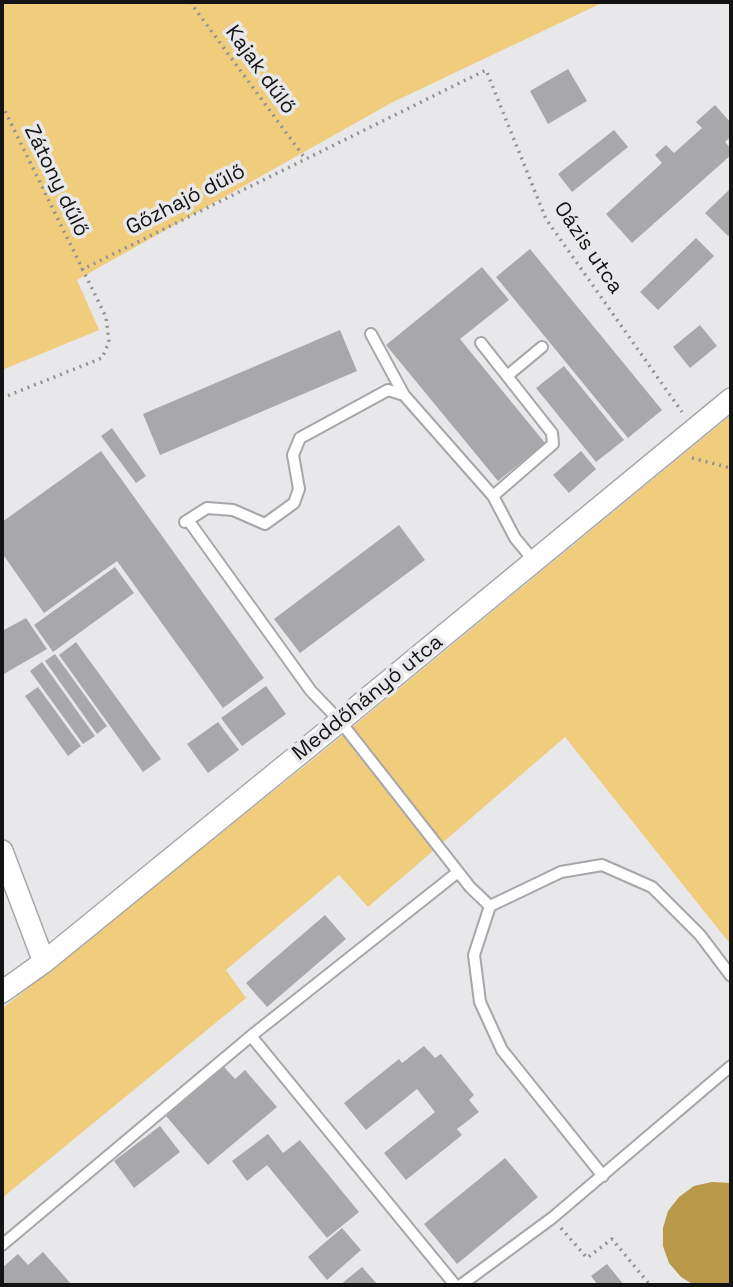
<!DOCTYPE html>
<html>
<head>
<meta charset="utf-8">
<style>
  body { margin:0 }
  #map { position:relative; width:733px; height:1287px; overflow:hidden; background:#e8e7ea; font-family:"Space Grotesk",sans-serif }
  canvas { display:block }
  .frame { position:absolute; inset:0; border:4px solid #131314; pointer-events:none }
</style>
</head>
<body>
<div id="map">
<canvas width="733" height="1287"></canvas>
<div class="frame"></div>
</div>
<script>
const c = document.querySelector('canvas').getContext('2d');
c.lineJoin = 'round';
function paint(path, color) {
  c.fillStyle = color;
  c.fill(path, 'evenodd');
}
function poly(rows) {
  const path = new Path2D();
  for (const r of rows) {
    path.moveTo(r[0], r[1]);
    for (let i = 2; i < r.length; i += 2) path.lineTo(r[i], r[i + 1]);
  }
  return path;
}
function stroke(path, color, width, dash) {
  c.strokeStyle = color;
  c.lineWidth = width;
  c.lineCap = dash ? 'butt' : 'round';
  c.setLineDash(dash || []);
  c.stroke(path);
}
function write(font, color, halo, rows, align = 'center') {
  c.font = font + ' "Space Grotesk",sans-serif';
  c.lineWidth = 7;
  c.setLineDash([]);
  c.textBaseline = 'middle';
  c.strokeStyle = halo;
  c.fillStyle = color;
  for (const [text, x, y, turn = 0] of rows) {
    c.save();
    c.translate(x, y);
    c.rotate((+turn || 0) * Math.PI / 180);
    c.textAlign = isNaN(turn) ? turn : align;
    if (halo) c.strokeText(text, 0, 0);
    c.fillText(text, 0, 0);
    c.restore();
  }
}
paint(poly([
  [2,2,604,2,391,103,77,280,99,330,2,370],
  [731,415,731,945,565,737,368,907,339,875,226,970,246,998,2,1198,2,1009,327,748]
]), '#efcd7c');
paint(poly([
  [712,1182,731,1183,731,1285,694,1285,681,1277,669,1263,663,1246,663,1228,668,1211,679,1197,694,1186]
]), '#b99847');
paint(poly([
  [568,69,587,101,548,124,530,91],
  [715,105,731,123,731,136,725,142,731,149,731,155,632,243,606,214,662,163,655,155,666,145,674,153,702,128,696,122],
  [614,130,628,147,572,192,558,174],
  [731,188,731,233,728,236,705,213],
  [696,238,714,256,658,310,640,292],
  [530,249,662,410,628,438,496,277],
  [482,267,509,300,460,339,545,443,498,481,386,345],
  [700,325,717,346,690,368,673,347],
  [340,330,357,371,160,455,143,414],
  [564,366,624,440,596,462,536,388],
  [112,428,146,476,136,483,101,436],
  [101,451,264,678,223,708,117,561,44,613,2,553,2,522],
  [581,451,596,469,569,493,553,475],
  [399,525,425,560,300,653,274,619],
  [115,567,134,593,53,652,34,625],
  [26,618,47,649,2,675,2,631],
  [76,642,161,759,143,772,59,655],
  [55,654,107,726,97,734,45,661],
  [42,662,95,736,83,744,30,671],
  [266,686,286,714,242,746,221,718],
  [38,687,81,746,68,756,25,696],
  [218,722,239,750,208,773,187,744],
  [325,915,346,939,267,1007,246,983],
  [424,1046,435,1058,441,1054,474,1095,469,1100,479,1112,457,1129,462,1135,406,1180,384,1153,435,1112,417,1089,366,1130,344,1103,399,1059,402,1063],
  [224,1067,235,1079,245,1070,277,1107,208,1165,166,1116],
  [160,1126,180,1152,134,1188,114,1161],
  [268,1134,283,1153,300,1140,359,1212,327,1238,267,1165,247,1181,232,1161],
  [505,1158,538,1197,457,1264,424,1224],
  [342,1228,361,1250,327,1280,308,1257],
  [43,1252,72,1285,2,1285,2,1268,18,1254,28,1265],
  [607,1264,624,1285,598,1285,591,1276],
  [362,1267,378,1285,340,1285]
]), '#a8a7aa');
const service = poly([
  [371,334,404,395],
  [481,343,552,433,553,444,493,496],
  [507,376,542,347],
  [188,520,311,691,340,721,470,887,490,906],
  [185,522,207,508,233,510,265,524,294,503,299,489,293,455,300,438,388,390,404,395,493,496,515,538,534,561],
  [603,1176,502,1050,480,1002,474,955,490,906,561,872,602,865,652,887,700,935,731,976],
  [2,1245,251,1036],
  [455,1285,251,1036,458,872],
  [461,1285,552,1218,731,1066]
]);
const minor = poly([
  [2,851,44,962],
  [2,992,44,962,340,721,731,399]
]);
stroke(service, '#a7a6a9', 14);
stroke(minor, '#a7a6a9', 24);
stroke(poly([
  [190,2,304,157],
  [2,105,106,317,109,342,102,358,2,398],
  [81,270,486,70,546,219,682,412],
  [692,458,731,468],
  [561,1228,587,1258,612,1239,650,1285]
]), '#939395', 3.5, [2, 5]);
stroke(service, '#fff', 10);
stroke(minor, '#fff', 21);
write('21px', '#131314', '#e8e7ea', [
  ["Kajak dűlő",260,70,54],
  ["Zátony dűlő",56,181,64],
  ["Gőzhajó dűlő",186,200,-27],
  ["Oázis utca",588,248,56],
  ["Meddőhányó utca",368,698,-39]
]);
</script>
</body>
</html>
